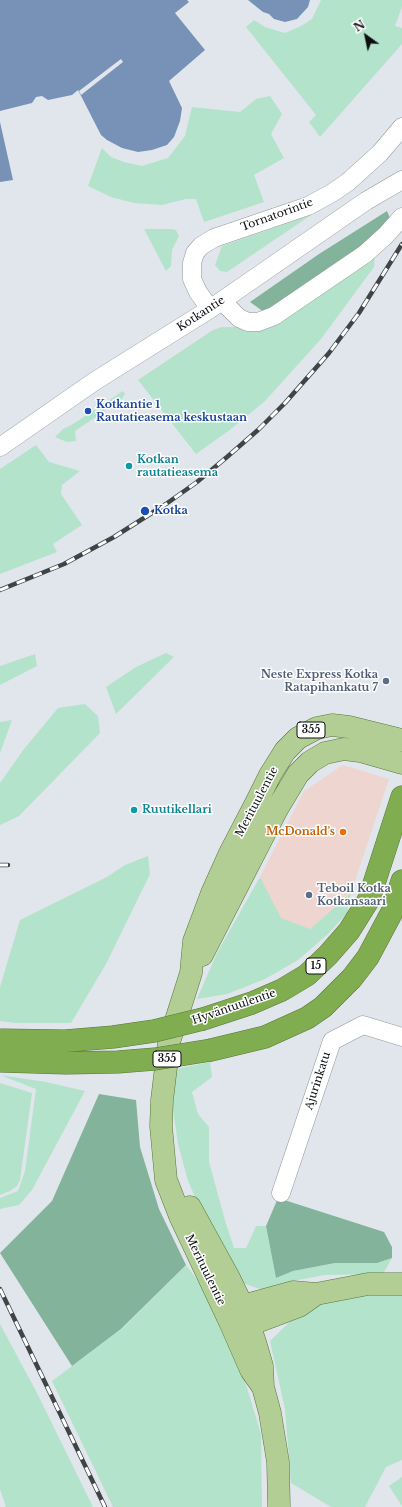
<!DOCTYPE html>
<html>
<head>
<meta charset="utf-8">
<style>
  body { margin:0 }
  #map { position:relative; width:402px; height:1507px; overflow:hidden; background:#e0e6ec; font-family:"Libre Baskerville",serif }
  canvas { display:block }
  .north { position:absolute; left:346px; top:16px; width:40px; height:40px; -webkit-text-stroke:3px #fff; paint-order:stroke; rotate:327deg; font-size:11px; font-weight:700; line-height:16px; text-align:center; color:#0d0f11 }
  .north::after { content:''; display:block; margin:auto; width:14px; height:18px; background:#0d0f11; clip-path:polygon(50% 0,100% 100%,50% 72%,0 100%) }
</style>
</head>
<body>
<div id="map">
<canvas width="402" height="1507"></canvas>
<div class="north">N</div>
</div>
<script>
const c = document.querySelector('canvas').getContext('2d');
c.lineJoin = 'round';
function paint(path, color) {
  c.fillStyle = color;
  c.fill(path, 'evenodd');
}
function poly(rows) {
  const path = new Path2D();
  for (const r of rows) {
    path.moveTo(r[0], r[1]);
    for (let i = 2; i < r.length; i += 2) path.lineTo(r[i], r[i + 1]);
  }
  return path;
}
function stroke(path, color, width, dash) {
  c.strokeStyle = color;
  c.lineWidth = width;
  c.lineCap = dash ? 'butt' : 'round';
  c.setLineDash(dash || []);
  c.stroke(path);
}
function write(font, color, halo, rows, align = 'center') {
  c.font = font + ' "Libre Baskerville",serif';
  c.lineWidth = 3;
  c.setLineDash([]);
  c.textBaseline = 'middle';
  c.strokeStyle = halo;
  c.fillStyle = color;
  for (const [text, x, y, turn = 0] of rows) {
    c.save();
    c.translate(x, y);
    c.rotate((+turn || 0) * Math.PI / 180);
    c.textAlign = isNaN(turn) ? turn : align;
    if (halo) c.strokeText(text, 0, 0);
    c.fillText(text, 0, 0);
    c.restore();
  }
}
paint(poly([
  [343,765,389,779,351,893,310,929,280,918,260,877,304,791]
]), '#efd5cf');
paint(poly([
  [321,0,402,0,402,7,395,26,402,28,402,44,320,137,309,122,316,115,246,27,254,20,265,27,285,33,301,26,312,19],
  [270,96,282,114,271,134,284,158,254,175,264,202,204,222,196,199,186,199,162,205,134,203,111,197,88,186,102,148,111,157,124,162,142,166,168,158,185,136,192,107,240,112,256,99],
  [311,215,227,272,220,271,215,265,222,246],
  [144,229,171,229,176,230,179,236,172,250,171,266,166,271],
  [375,256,374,267,321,339,265,401,231,429,196,454,138,380,213,330,222,327,253,327],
  [123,391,125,394,122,399,75,431,76,441,67,442,55,437,63,429,73,424],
  [36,445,49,462,80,471,62,485,61,494,82,525,53,544,57,552,0,574,0,469],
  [166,653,174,657,116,714,106,687,136,667],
  [35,654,37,666,0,685,0,666],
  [85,704,98,716,100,733,19,816,0,825,0,783,24,749,58,708],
  [12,720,0,753,0,722],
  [148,856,150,874,106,964,71,1023,15,1023,0,1021,0,987,20,920,107,877,125,865],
  [260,877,281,918,310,929,351,893,347,913,328,934,298,960,265,979,227,994,197,999,217,953],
  [210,1062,212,1077,192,1092,198,1114,209,1127,209,1162,226,1224,234,1248,246,1248,256,1226,266,1226,276,1278,293,1271,335,1263,377,1263,392,1258,383,1274,325,1275,293,1281,263,1290,245,1284,232,1268,203,1215,188,1181,178,1144,172,1102,176,1069],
  [0,1075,46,1082,85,1091,32,1190,19,1205,0,1209,0,1198,18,1191,25,1171,36,1089],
  [0,1083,32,1093,20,1180,17,1186,10,1191,0,1195],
  [186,1265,211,1298,238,1358,261,1434,262,1507,113,1507,52,1381,123,1328],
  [402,1294,402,1460,386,1467,365,1507,331,1507,291,1483,285,1409,270,1341,303,1309,345,1296],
  [0,1324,37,1393,93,1507,6,1507,0,1489],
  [402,1477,402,1506,389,1486]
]), '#b3e3cb');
paint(poly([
  [387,211,390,218,364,244,264,312,250,302,319,254],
  [99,1094,136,1100,140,1147,159,1209,186,1265,121,1329,72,1366,0,1253,52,1201],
  [278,1198,384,1232,392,1247,392,1258,377,1263,335,1263,293,1271,276,1278,266,1226]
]), '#83b39b');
paint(poly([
  [0,0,187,0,189,2,175,13,205,50,169,81,182,108,180,121,174,137,167,145,152,150,138,152,122,148,107,140,101,135,78,90,72,95,48,100,42,96,36,97,32,103,0,111],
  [248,0,310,0,308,7,297,19,285,22,274,19,269,14,263,12],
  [0,122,13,180,0,182]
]), '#7892b7');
paint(poly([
  [121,59,123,62,81,95,79,91]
]), '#e0e6ec');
const minor = poly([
  [222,301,239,318,248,322,258,322,274,316,365,254,386,235,402,217],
  [210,309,198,292,192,279,192,263,195,253,201,246,214,238,308,206,332,193,348,182,380,153,402,127],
  [0,447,95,381,210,309,366,201,402,180],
  [281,1193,332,1041,363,1025,402,1037]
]);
const major = poly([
  [202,955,277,809,298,774,310,762,325,753,344,749,360,751,402,763],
  [190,1207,229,1278,243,1307,255,1342,262,1366,263,1387,270,1413,278,1462,279,1507],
  [234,1318,243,1307,253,1303,293,1292,316,1294,368,1284,402,1284],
  [235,1323,249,1325,299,1306,316,1294],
  [263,1387,251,1370,230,1322,180,1216,166,1180,161,1126,162,1100,169,1042,191,973,194,941,212,893,230,853,256,803,270,775,285,751,298,738,317,728,332,725,349,727,402,740]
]);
const highway = poly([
  [203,1019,252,1003,282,990,307,975,328,955,349,931,369,899,402,797],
  [211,1050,265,1037,307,1018,323,1007,352,978,368,957,392,912,402,881]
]);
stroke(minor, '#92989d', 19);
stroke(major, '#587639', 23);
stroke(highway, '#587639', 23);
stroke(minor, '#fff', 18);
stroke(major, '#b3ce95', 22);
stroke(highway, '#80ad4f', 22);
const rail = poly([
  [0,590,64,564,114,537,166,504,197,482,227,457,258,430,285,403,329,353,359,313,402,244],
  [0,865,8,865],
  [0,1289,105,1507]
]);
stroke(rail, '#414447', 4.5);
stroke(rail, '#fff', 3, [9]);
const highwayBridge = poly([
  [0,1040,65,1041,113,1037,154,1031,203,1019],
  [0,1061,66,1063,118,1062,155,1059,211,1050]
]);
stroke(highwayBridge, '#587639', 23, []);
stroke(highwayBridge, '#80ad4f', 22);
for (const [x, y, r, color] of [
  [88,411,4,"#1a4fb4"],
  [129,466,4,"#0f9aa8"],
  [145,511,5,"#1a4fb4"],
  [386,681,4,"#5c6f8a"],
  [134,810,4,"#0f9aa8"],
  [343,832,4,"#e8710a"],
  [309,895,4,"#5c6f8a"]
]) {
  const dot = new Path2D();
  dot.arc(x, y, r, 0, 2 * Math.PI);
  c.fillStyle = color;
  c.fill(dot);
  stroke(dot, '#fff', 1.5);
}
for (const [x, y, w] of [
  [311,730,28],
  [316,966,20],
  [167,1059,28]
]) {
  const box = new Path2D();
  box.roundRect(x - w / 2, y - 8, w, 16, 3);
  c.fillStyle = '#fff';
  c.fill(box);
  stroke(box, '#0d0f11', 1);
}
write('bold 10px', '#0d0f11', null, [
  ["355",311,730],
  ["15",316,966],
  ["355",167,1059]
]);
write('11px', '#0d0f11', '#fff', [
  ["Tornatorintie",277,215,-20],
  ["Kotkantie",201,314,-33],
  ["Merituulentie",257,802,-62],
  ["Hyväntuulentie",234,1007,-19],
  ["Ajurinkatu",318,1081,-72],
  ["Merituulentie",205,1270,64]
]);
write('bold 11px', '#164399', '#fff', [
  ["Kotkantie 1",96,405],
  ["Rautatieasema keskustaan",96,418],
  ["Kotka",154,511]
], 'left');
write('bold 11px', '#0d838f', '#fff', [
  ["Kotkan",137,460],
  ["rautatieasema",137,473],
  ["Ruutikellari",142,810]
], 'left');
write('bold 11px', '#4e5e75', '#fff', [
  ["Neste Express Kotka",378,675],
  ["Ratapihankatu 7",378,688],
  ["Teboil Kotka",317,889,"left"],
  ["Kotkansaari",317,902,"left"]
], 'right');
write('bold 11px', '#c56008', '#fff', [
  ["McDonald's",335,832]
], 'right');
</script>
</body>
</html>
